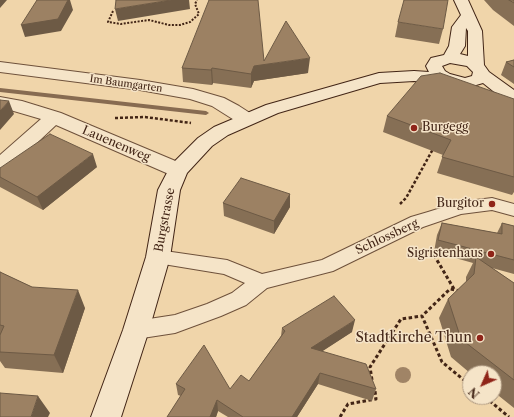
<!DOCTYPE html>
<html>
<head>
<meta charset="utf-8">
<style>
  body { margin:0 }
  #map { position:relative; width:514px; height:417px; overflow:hidden; background:#f0d5aa; font-family:"Libre Caslon Text",serif }
  canvas { display:block }
  .north { position:absolute; left:462px; top:365px; width:40px; height:40px; box-sizing:border-box; background:#f5e4c8; border:1px solid #ad9881; border-radius:50%; rotate:225deg; font-size:11px; font-weight:700; line-height:16px; text-align:center; color:#422516 }
  .north::after { content:''; display:block; margin:auto; width:14px; height:18px; background:#8f2418; clip-path:polygon(50% 0,100% 100%,50% 72%,0 100%) }
</style>
</head>
<body>
<div id="map">
<canvas width="514" height="417"></canvas>
<div class="north">N</div>
</div>
<script>
const c = document.querySelector('canvas').getContext('2d');
c.lineJoin = 'round';
function poly(rows) {
  const path = new Path2D();
  for (const r of rows) {
    path.moveTo(r[0], r[1]);
    for (let i = 2; i < r.length; i += 2) path.lineTo(r[i], r[i + 1]);
  }
  return path;
}
function paint(path, color) {
  c.fillStyle = color;
  c.fill(path, 'evenodd');
}
function stroke(path, color, width, dash) {
  c.strokeStyle = color;
  c.lineWidth = width;
  c.lineCap = dash ? 'butt' : 'round';
  c.setLineDash(dash || []);
  c.stroke(path);
}
function write(font, color, halo, rows, align = 'center') {
  c.font = font + ' "Libre Caslon Text",serif';
  c.lineWidth = 3;
  c.setLineDash([]);
  c.textBaseline = 'middle';
  c.strokeStyle = halo;
  c.fillStyle = color;
  for (const [text, x, y, turn = 0] of rows) {
    c.save();
    c.translate(x, y);
    c.rotate((+turn || 0) * Math.PI / 180);
    c.textAlign = isNaN(turn) ? turn : align;
    if (halo) c.strokeText(text, 0, 0);
    c.fillText(text, 0, 0);
    c.restore();
  }
}
paint(poly([
  [0,88,206,111,209,113,206,115,0,92,0,88]
]), '#876b51');
const lane = poly([
  [492,198,514,204,514,216,492,210,461,214,423,227,333,271,267,288,246,305,221,316,175,333,136,339,129,336,126,330,129,324,136,321,175,315,207,304,232,293,245,283,224,274,151,262,149,257,151,252,158,250,227,260,262,274,322,260,411,217,428,212,460,202,492,198]
]);
const street = poly([
  [0,62,140,80,193,89,224,98,239,106,253,115,255,119,253,123,246,125,239,123,212,106,190,99,140,90,0,72,0,62],
  [0,97,22,101,61,113,185,165,188,170,185,175,178,177,171,175,56,125,7,171,0,173,0,155,41,119,0,107,0,97]
]);
const secondary = poly([
  [454,0,468,0,482,31,484,65,489,72,514,90,514,104,508,103,483,83,466,88,442,83,414,81,380,83,278,113,228,135,212,146,187,173,180,190,170,257,149,330,121,417,91,417,123,330,146,257,158,190,171,165,198,138,214,127,266,105,379,73,414,71,429,72,426,66,431,58,444,55,449,46,452,27,461,15,454,0],
  [466,28,468,31,468,56,460,54,465,46,466,28],
  [450,63,467,66,473,72,472,76,465,78,450,74,445,71,442,66,450,63]
]);
stroke(lane, '#6e513b', 2);
stroke(street, '#6e513b', 2);
stroke(secondary, '#422516', 2);
stroke(poly([
  [113,11,108,22,121,24,149,20,169,25,180,25,190,22,199,14,195,4,197,0]
]), '#422516', 2, [2, 1.5]);
stroke(poly([
  [115,118,145,117,191,123],
  [400,204,406,198,433,149]
]), '#422516', 2.5, [3, 2]);
stroke(poly([
  [434,255,454,289],
  [460,291,450,289,422,316,442,362,470,385],
  [372,380,370,367,401,319,422,316],
  [485,397,509,417],
  [340,417,348,404,376,399,375,391]
]), '#422516', 3, [3.5, 2.5]);
paint(lane, '#f5e4c8');
paint(street, '#f5e4c8');
paint(secondary, '#f5e4c8');
c.fillStyle = '#a08466';
for (const [x, y] of [
  [403,375]
]) {
  c.beginPath();
  c.arc(x, y, 8, 0, 2 * Math.PI);
  c.fill();
}
paint(poly([
  [484,0,514,0,514,26,493,10],
  [398,22,443,29,439,44,395,37],
  [514,60,514,84,501,75,506,62],
  [264,61,308,73,254,81,251,88,213,83,212,85,183,82,182,68],
  [514,99,514,192,512,195,437,173,443,155,383,132,387,116],
  [97,167,43,210,0,187,0,168],
  [290,194,290,207,274,234,224,216,223,203],
  [442,223,497,233,502,223,514,226,514,274,492,268,514,283,514,408,494,392,494,373,470,373,451,357,439,318,448,299,466,282,466,277,473,263,434,252,437,235],
  [0,272,32,287,85,308,63,373,5,368,0,361],
  [282,328,352,332,322,351,376,389,372,401,318,384,297,417,228,417,218,411,216,417,167,417,181,396,178,395,176,384,230,389,249,381,281,336]
]), '#866f55');
paint(poly([
  [0,0,7,0,0,8],
  [68,0,70,0,73,10,61,31,25,37,21,25],
  [171,0,189,0,190,9,118,21,115,9],
  [310,58,308,73,254,81,251,88,251,74,254,66],
  [212,68,213,83,212,85,211,70],
  [9,101,14,114,0,130,0,111],
  [93,154,97,167,43,210,37,197],
  [290,194,290,207,274,234,274,221],
  [78,290,85,308,63,373,54,355],
  [355,320,352,332,309,360,311,348],
  [320,373,318,384,297,417,292,417],
  [38,396,50,413,48,417,31,417],
  [217,400,218,411,216,417,210,417]
]), '#6d5a45');
const building = poly([
  [37,0,68,0,58,19,21,25,37,0],
  [116,0,171,0,115,9,116,0],
  [209,0,258,0,264,61,286,21,310,58,254,66,251,74,212,68,211,70,182,68,209,0],
  [404,0,448,0,443,29,398,22,404,0],
  [509,0,514,0,514,3,509,0],
  [514,60,514,67,506,62,514,60],
  [440,73,514,99,514,177,442,157,451,140,387,116,421,76,440,73],
  [0,100,9,101,0,111,0,100],
  [50,134,93,154,37,197,0,177,0,168,50,134],
  [241,178,290,194,274,221,223,203,241,178],
  [442,223,502,234,502,223,514,226,514,260,438,240,442,223],
  [476,257,514,283,514,380,461,339,448,299,474,274,476,257],
  [0,272,32,287,78,290,54,355,0,352,0,335,4,326,0,325,0,272],
  [334,296,355,320,311,348,366,364,376,389,320,373,292,417,243,417,217,400,210,417,167,417,185,389,176,384,204,345,230,389,241,375,249,381,285,331,282,328,334,296],
  [0,393,38,396,31,417,0,417,0,393]
]);
paint(building, '#9c8163');
stroke(building, '#6d5a45', 1);
for (const [x, y, r, color] of [
  [414,128,4,"#8f2418"],
  [492,204,4,"#8f2418"],
  [491,254,4,"#8f2418"],
  [480,338,4,"#8f2418"]
]) {
  const dot = new Path2D();
  dot.arc(x, y, r, 0, 2 * Math.PI);
  c.fillStyle = color;
  c.fill(dot);
  stroke(dot, '#f5e4c8', 1.5);
}
write('10px', '#422516', '#f5e4c8', [
  ["Im Baumgarten",126,84,8]
]);
write('12px', '#422516', '#f5e4c8', [
  ["Burgegg",422,128,"left"],
  ["Burgitor",484,204],
  ["Sigristenhaus",483,254]
], 'right');
write('12px', '#422516', '#f5e4c8', [
  ["Lauenenweg",116,144,23],
  ["Burgstrasse",165,220,-79],
  ["Schlossberg",387,237,-25]
]);
write('14px', '#422516', '#f5e4c8', [
  ["Stadtkirche Thun",472,338]
], 'right');
</script>
</body>
</html>
